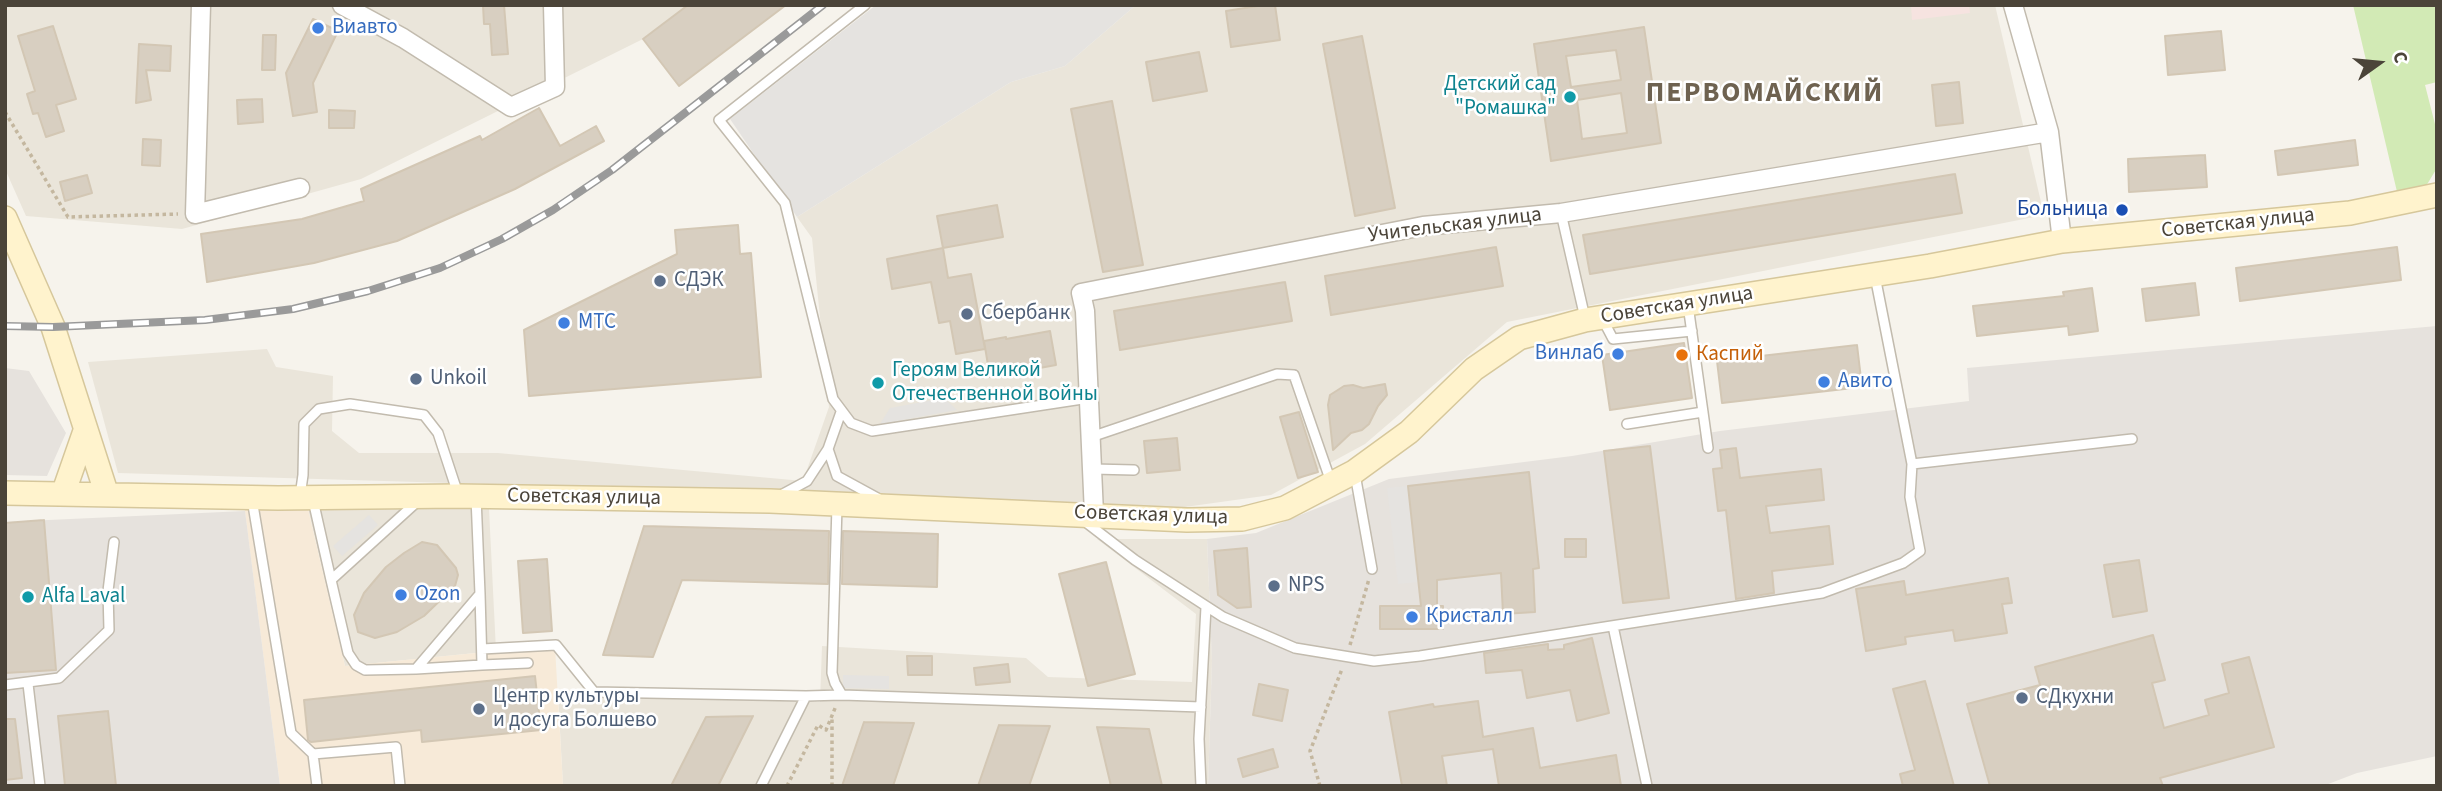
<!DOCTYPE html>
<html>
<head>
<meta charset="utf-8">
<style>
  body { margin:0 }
  #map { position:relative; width:2442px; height:791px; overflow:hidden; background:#f6f3ec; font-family:"Source Sans 3",sans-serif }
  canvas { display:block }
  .frame { position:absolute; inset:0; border:7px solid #4b4439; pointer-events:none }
  .north { position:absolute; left:2344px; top:28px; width:70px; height:70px; -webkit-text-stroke:5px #fff; paint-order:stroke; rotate:75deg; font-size:19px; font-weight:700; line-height:28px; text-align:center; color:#4b4439 }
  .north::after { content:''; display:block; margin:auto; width:24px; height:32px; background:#4b4439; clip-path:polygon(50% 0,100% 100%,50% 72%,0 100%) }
</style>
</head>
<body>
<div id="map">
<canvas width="2442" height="791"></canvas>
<div class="frame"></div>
<div class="north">С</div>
</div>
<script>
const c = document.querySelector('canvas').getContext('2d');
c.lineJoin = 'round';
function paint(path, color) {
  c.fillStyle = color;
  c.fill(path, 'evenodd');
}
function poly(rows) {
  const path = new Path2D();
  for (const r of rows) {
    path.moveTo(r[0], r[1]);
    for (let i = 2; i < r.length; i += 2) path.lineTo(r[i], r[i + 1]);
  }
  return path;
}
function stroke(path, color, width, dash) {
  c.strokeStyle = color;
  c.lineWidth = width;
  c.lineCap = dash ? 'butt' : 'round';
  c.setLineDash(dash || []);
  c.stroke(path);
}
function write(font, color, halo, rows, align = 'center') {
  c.font = font + ' "Source Sans 3",sans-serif';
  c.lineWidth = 5;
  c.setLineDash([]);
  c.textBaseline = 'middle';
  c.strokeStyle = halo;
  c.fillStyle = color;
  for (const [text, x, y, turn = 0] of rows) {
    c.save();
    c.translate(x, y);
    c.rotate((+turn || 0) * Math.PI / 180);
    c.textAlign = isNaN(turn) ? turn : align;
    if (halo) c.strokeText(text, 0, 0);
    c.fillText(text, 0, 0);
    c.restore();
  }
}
paint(poly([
  [5,5,688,5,643,39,361,179,182,229,26,216,5,169],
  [1136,5,1995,5,2044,215,1507,322,1365,444,1271,495,1156,511,883,496,118,473,88,362,267,349,276,367,333,376,332,431,359,453,498,453,803,481,829,407,812,238,797,217,1011,82,1065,66],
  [307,505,489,509,496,651,345,666],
  [1097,539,1207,539,1212,661,1208,786,563,786,558,694,820,702,822,646,1026,658,1048,677,1192,682,1196,614]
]), '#eae5da');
paint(poly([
  [244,504,307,505,345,666,496,651,555,647,563,786,280,786]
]), '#f7ead8');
paint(poly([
  [2437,326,2437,756,2357,773,2323,786,1208,786,1212,661,1207,539,1256,533,1389,479,1572,456,1720,431,1969,401,1967,368],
  [5,368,29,371,66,433,47,476,5,475],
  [245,511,280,786,5,786,5,522]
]), '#e6e2dd');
paint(poly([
  [1911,5,1969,5,1970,13,1912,20]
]), '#f6e3e0');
paint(poly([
  [2353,5,2437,5,2437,82,2425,85,2437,132,2437,168,2423,191,2398,196]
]), '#d2eab5');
paint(poly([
  [876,5,1136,5,1065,66,1011,82,797,217,730,119],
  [944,398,957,410,880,424,890,408],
  [1408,486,1419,582,1398,584,1387,488],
  [369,515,378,525,342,556,333,546],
  [843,675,889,676,889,689,843,688]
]), '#e5e3e0');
const building = poly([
  [483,5,504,5,508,54,492,55,490,24,484,24,483,5],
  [688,5,786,5,679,86,643,39,688,5],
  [1264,5,1275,5,1280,40,1231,47,1226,11,1264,5],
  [313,19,338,31,313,83,317,112,293,116,286,73,313,19],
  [53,26,76,99,56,105,64,131,46,137,38,113,33,114,27,94,35,91,18,36,53,26],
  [1644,27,1661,143,1551,161,1534,44,1644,27],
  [1616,50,1621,80,1571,87,1566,56,1616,50],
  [1621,93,1627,133,1582,139,1577,100,1621,93],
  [2221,31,2225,70,2168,75,2165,36,2221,31],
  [263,35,276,35,275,70,262,70,263,35],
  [1362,36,1395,208,1355,216,1323,44,1362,36],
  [139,44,171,46,170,71,146,70,151,100,136,103,139,44],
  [1199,52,1207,91,1153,101,1146,62,1199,52],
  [1959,82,1963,123,1936,126,1932,85,1959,82],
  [262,99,263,122,238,124,237,100,262,99],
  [1112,101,1143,265,1103,272,1071,109,1112,101],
  [539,108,560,146,596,126,604,141,515,189,397,241,314,263,207,282,201,234,302,219,364,201,361,189,480,136,482,140,539,108],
  [329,110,355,111,354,128,329,128,329,110],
  [143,139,161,140,160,166,142,165,143,139],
  [2355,140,2358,165,2278,175,2275,151,2355,140],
  [2205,155,2207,187,2129,192,2128,159,2205,155],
  [1955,174,1962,213,1590,274,1583,235,1955,174],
  [87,175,92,193,65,201,60,182,87,175],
  [997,205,1003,237,943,248,937,216,997,205],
  [738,225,740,254,751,253,761,377,529,396,524,330,677,254,675,230,738,225],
  [1496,247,1503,286,1331,315,1325,276,1496,247],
  [2397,247,2401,280,2240,301,2236,268,2397,247],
  [943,248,948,278,971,274,985,349,956,354,950,321,939,323,931,282,892,289,887,259,943,248],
  [1285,282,1292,321,1120,350,1114,311,1285,282],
  [2195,283,2199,315,2146,321,2142,289,2195,283],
  [2092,288,2098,331,2069,335,2068,326,1977,336,1973,306,2064,296,2063,292,2092,288],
  [1050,331,1056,365,990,377,984,341,1006,337,1006,339,1050,331],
  [1684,343,1692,398,1610,410,1602,355,1684,343],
  [1857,345,1862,387,1722,403,1717,361,1857,345],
  [1385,384,1387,395,1378,406,1369,424,1362,430,1351,433,1333,450,1328,405,1330,395,1344,386,1353,385,1363,388,1385,384],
  [1299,412,1318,472,1298,478,1280,417,1299,412],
  [1177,438,1180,470,1147,473,1144,441,1177,438],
  [1650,446,1669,598,1623,603,1604,451,1650,446],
  [1736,448,1740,478,1821,469,1824,500,1766,506,1770,533,1829,526,1833,564,1772,571,1774,593,1736,599,1726,510,1718,511,1713,469,1722,468,1720,450,1736,448],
  [1529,472,1539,568,1533,569,1535,612,1503,614,1501,573,1437,580,1437,606,1443,606,1443,629,1380,629,1380,606,1421,606,1408,486,1529,472],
  [44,520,56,670,5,673,5,523,44,520],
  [644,526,829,531,828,584,682,580,653,657,603,655,644,526],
  [843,531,938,534,937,587,842,584,843,531],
  [1565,539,1586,539,1586,557,1565,557,1565,539],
  [422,542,437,545,456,568,458,575,455,586,424,616,397,632,375,638,358,632,354,615,364,593,386,567,404,553,422,542],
  [1247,548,1251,607,1237,608,1218,595,1214,551,1247,548],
  [547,559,552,631,523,633,518,561,547,559],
  [2139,560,2147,611,2113,617,2104,565,2139,560],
  [1106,562,1135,674,1088,686,1059,574,1106,562],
  [2008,578,2012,603,2002,604,2007,633,1955,641,1953,630,1905,637,1906,644,1866,651,1856,589,1904,581,1906,595,2008,578],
  [2153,635,2165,680,2152,683,2164,728,2209,715,2205,700,2229,693,2222,664,2249,657,2274,747,2160,778,2163,786,1990,786,1967,704,2040,685,2035,667,2153,635],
  [1592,638,1609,713,1577,721,1570,690,1527,698,1522,670,1486,673,1484,653,1548,644,1548,650,1564,649,1564,645,1592,638],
  [907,656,932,656,932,675,908,675,907,656],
  [1008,664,1010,682,976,685,974,668,1008,664],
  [535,676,541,730,422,742,421,730,311,742,308,740,304,700,535,676],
  [1925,681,1954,786,1903,786,1900,774,1915,770,1893,689,1925,681],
  [1259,684,1288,690,1282,721,1253,715,1259,684],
  [1478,701,1483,737,1533,728,1540,768,1616,755,1621,786,1499,786,1493,749,1442,756,1447,786,1402,786,1389,712,1433,704,1434,707,1478,701],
  [108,711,116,786,65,786,58,716,108,711],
  [753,716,718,786,671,786,706,717,753,716],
  [5,719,15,719,22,778,5,780,5,719],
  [864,722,914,723,893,786,842,786,864,722],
  [999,725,1050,726,1029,786,978,786,999,725],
  [1097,727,1149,729,1162,786,1111,786,1097,727],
  [1273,749,1278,767,1243,777,1238,759,1273,749]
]);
paint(building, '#d8cfc1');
stroke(building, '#d3c7b4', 2);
const service = poly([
  [865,5,719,120,785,203,833,399,851,423,872,431,1089,398],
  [1561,213,1585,318],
  [1875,276,1912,464],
  [1688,305,1708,448],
  [1603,320,1613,339,1692,331],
  [1627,424,1703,412],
  [1091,437,1277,374,1294,375,1331,482],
  [828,449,837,476,881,500],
  [1093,469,1134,470],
  [1355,474,1372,569],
  [781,495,807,481,828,449,841,412],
  [300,496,303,475,304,424,319,409,350,404,424,415,438,433,458,494],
  [252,499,291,733,313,754,317,786],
  [313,500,331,580],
  [419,500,331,580,348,653,356,665,365,670,416,669,480,594,476,497],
  [837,506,832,673,835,683,842,695,1201,707],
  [1083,520,1135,560,1223,617,1295,648,1374,661,1420,656,1822,593,1903,563,1920,551,1910,497,1912,464,2132,439],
  [1613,626,1647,786],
  [482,649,556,645,594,692,806,696,842,695],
  [482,665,528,663],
  [416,669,482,665,480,594],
  [28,684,40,786],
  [5,685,59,678,109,630,108,591,114,542],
  [313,754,396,747,400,786],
  [761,786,806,696],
  [1201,786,1199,739,1206,607]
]);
const minor = poly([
  [201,5,195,214,300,188],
  [342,5,403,38,511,107,555,87,553,5],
  [2013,5,2049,132,2062,241],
  [1094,514,1085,311,1081,293,1423,226,1561,213,2049,132]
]);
const secondary = poly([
  [5,218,53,327,107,495],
  [5,493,278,498,458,496,770,501,1187,520,1242,519,1285,508,1354,472,1409,432,1474,369,1519,338,1585,320,1930,266,2062,241,2350,213,2437,195],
  [63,494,85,431]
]);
stroke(service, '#c2bbae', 12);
stroke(minor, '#c2bbae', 21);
stroke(secondary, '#d6c79b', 26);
stroke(poly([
  [5,112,68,217,178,214],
  [1350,645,1369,579],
  [787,786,818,725,826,730,836,706],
  [832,786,832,718],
  [1320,786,1310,751,1342,669]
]), '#c4b79f', 3.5, [3.5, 3.5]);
stroke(service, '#fff', 9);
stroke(minor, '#fff', 18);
stroke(secondary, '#fff3cd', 23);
const rail = poly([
  [5,326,53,327,205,320,293,309,368,291,440,268,502,239,553,210,612,170,823,5]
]);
stroke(rail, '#9a9a9a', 8);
stroke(rail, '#fff', 5, [16]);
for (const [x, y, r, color] of [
  [318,28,7,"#3f7fe0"],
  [1570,97,7,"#0f9aa8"],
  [2122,210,7,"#1a4fb4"],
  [660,281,7,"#5c6f8a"],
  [967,314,7,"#5c6f8a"],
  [564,323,7,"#3f7fe0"],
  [1618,354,7,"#3f7fe0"],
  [1682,355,7,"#e8710a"],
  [416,379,7,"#5c6f8a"],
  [1824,382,7,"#3f7fe0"],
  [878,383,7,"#0f9aa8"],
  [1274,586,7,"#5c6f8a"],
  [401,595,7,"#3f7fe0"],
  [28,597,7,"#0f9aa8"],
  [1412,617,7,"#3f7fe0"],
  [2022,698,7,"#5c6f8a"],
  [479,709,7,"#5c6f8a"]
]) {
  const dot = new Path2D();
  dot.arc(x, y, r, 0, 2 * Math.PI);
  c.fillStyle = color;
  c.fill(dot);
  stroke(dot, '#fff', 2.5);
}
write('21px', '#366cbe', '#fff', [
  ["Виавто",332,28],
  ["МТС",578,323],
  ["Винлаб",1604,354,"right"],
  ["Авито",1838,382],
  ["Ozon",415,595],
  ["Кристалл",1426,617]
], 'left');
write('21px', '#0d838f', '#fff', [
  ["Детский сад",1556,85,"right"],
  ["\"Ромашка\"",1556,109,"right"],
  ["Героям Великой",892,371],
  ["Отечественной войны",892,395],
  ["Alfa Laval",42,597]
], 'left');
write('21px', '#164399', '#fff', [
  ["Больница",2108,210]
], 'right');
write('21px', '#4b4439', '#fff', [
  ["Советская улица",2238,224,-6],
  ["Учительская улица",1455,226,-7],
  ["Советская улица",1677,306,-9],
  ["Советская улица",584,498,1],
  ["Советская улица",1151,516,2]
]);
write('21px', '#4e5e75', '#fff', [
  ["СДЭК",674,281],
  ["Сбербанк",981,314],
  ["Unkoil",430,379],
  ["NPS",1288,586],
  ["Центр культуры",493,697],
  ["и досуга Болшево",493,721],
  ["СДкухни",2036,698]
], 'left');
write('21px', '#c56008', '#fff', [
  ["Каспий",1696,355]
], 'left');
c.letterSpacing = '2px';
write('bold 28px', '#6e6250', '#fff', [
  ["ПЕРВОМАЙСКИЙ",1765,95]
]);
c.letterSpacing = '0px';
</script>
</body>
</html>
